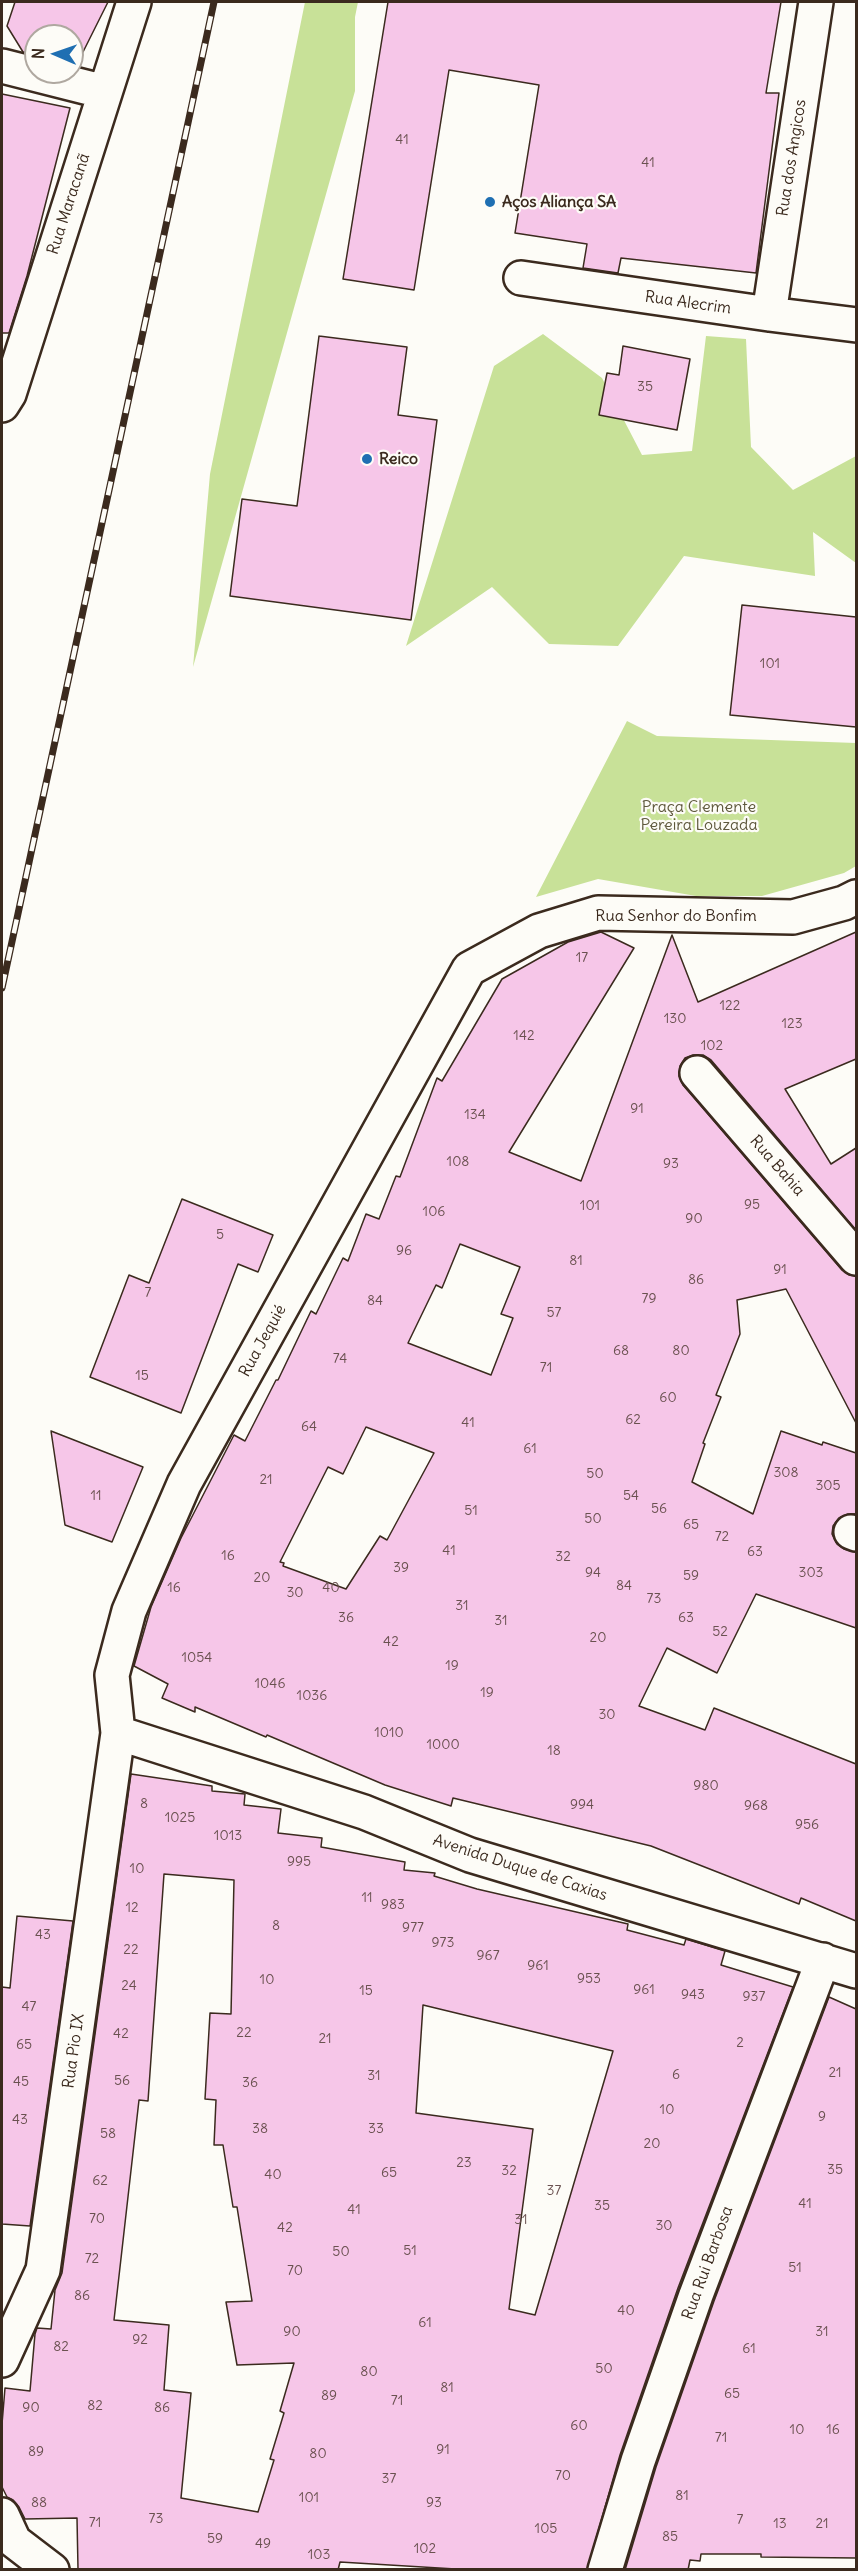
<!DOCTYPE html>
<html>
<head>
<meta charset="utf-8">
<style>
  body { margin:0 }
  #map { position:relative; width:858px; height:2571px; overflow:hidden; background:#fdfcf7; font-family:Delius,sans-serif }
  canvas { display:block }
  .frame { position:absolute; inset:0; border:3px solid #3b2a1e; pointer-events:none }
  .north { position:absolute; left:24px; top:24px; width:60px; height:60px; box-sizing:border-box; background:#fdfcf7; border:2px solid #afa8a0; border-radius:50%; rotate:272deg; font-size:16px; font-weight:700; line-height:24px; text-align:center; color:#3b2a1e }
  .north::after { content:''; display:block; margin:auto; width:21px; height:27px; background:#1f6fb2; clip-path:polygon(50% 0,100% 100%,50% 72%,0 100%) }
</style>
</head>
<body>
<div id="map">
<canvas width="858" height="2571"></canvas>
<div class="frame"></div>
<div class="north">N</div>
</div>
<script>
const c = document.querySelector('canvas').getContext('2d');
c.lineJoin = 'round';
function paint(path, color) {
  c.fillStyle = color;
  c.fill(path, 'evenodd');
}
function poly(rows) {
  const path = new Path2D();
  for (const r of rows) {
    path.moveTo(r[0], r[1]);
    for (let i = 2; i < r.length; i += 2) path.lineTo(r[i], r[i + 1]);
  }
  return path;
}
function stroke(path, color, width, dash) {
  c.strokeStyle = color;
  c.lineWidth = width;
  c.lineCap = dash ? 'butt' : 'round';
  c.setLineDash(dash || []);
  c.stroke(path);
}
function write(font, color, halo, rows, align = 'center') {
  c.font = font + ' Delius,sans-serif';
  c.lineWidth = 4.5;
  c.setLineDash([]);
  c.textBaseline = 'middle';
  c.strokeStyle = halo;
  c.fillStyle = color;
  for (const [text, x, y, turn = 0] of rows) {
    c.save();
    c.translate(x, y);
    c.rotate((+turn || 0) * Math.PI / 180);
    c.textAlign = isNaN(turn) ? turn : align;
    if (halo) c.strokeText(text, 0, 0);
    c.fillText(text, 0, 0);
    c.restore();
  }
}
paint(poly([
  [305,2,358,2,355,17,355,91,193,667,210,474],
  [543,334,602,378,642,455,692,451,706,336,746,339,751,447,793,490,856,456,856,563,813,532,815,576,684,556,618,646,549,644,492,587,406,646,494,366],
  [627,721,657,736,856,743,856,866,844,873,762,896,696,896,598,879,536,897]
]), '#c8e198');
const building = poly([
  [15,2,108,2,83,52,72,55,72,36,36,36,36,55,23,52,7,26,15,2],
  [388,2,781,2,766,93,779,93,756,273,621,258,618,273,583,268,587,244,515,233,539,85,449,70,414,290,343,279,388,2],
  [2,94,70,108,27,276,9,333,2,333,2,94],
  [319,336,407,347,398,415,437,420,411,620,230,596,242,499,297,506,319,336],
  [623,346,690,359,677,430,599,415,607,373,619,375,623,346],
  [742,605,856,617,856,727,730,715,742,605],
  [601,932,634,948,509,1152,581,1181,672,935,698,1002,856,932,856,1059,785,1089,831,1164,856,1148,856,1230,711,1060,703,1055,693,1055,685,1058,680,1066,679,1076,683,1085,842,1270,849,1275,856,1276,856,1423,786,1289,737,1300,740,1334,716,1395,721,1397,703,1443,705,1444,692,1482,753,1514,781,1431,822,1445,823,1442,856,1453,856,1514,848,1514,839,1518,833,1526,832,1534,837,1544,844,1549,856,1552,856,1628,756,1594,717,1673,667,1648,639,1706,705,1730,714,1708,856,1764,856,1921,801,1898,799,1904,651,1846,453,1798,451,1806,385,1785,267,1735,266,1737,195,1707,195,1712,162,1698,168,1684,134,1666,151,1607,181,1538,234,1435,245,1441,276,1380,278,1380,311,1311,316,1314,343,1258,348,1261,366,1214,379,1219,396,1176,400,1177,437,1078,442,1081,502,979,568,942,601,932],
  [460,1244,520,1267,501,1314,513,1318,491,1375,408,1343,436,1285,442,1288,460,1244],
  [366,1427,434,1453,387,1540,380,1536,346,1589,283,1566,284,1563,280,1562,328,1467,343,1474,366,1427],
  [182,1199,273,1235,258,1272,238,1264,181,1413,90,1377,129,1275,149,1283,182,1199],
  [51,1431,143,1467,112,1542,65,1525,51,1431],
  [131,1774,212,1786,212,1791,245,1794,244,1805,281,1809,278,1833,322,1838,321,1847,405,1862,404,1870,435,1873,434,1876,477,1889,628,1924,627,1930,684,1945,686,1939,725,1951,721,1965,793,1987,678,2288,620,2455,587,2570,472,2570,340,2562,338,2570,78,2569,77,2518,25,2519,19,2507,13,2500,7,2497,2,2487,2,2424,5,2388,30,2391,35,2334,37,2328,51,2329,55,2290,62,2273,131,1774],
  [164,1874,234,1880,231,2014,210,2013,205,2099,216,2100,214,2145,223,2145,233,2207,237,2207,252,2301,226,2302,237,2365,294,2363,280,2411,284,2413,270,2459,274,2460,258,2512,181,2498,191,2393,164,2390,169,2325,114,2320,139,2100,148,2101,164,1874],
  [423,2005,613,2051,535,2315,509,2309,533,2129,416,2113,423,2005],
  [17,1916,73,1921,30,2226,2,2224,2,1987,10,1988,17,1916],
  [829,1997,856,2009,856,2558,761,2557,761,2554,701,2554,700,2561,690,2560,688,2570,625,2570,656,2467,714,2301,829,1997]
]);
paint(building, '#f6c6e8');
stroke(building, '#3b2a1e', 1.5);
const minor = poly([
  [2,66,105,92],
  [521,278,769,314,856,325],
  [769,314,816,2],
  [2,405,9,394,134,2],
  [697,1073,856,1258],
  [851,1532,856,1534],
  [118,1733,364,1812,470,1855,856,1971],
  [2,2360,43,2270,118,1733,112,1675,129,1611,184,1484,469,969,539,931,598,913,793,917,844,903,856,897],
  [2,2515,14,2541,52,2570],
  [605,2570,638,2461,696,2295,823,1960]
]);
stroke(minor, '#3b2a1e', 38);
stroke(minor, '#fdfcf7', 33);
const rail = poly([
  [2,988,214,2]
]);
stroke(rail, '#3b2a1e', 7);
stroke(rail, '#fdfcf7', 4.5, [14]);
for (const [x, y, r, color] of [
  [490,202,6,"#1f6fb2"],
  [367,459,6,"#1f6fb2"]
]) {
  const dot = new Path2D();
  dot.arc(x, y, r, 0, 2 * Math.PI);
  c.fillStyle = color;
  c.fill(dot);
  stroke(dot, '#fdfcf7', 2);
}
write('14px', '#6a5150', null, [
  ["41",402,140],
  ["41",648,163],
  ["35",645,387],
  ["101",770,664],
  ["17",582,958],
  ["122",730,1006],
  ["130",675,1019],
  ["123",792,1024],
  ["142",524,1036],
  ["102",712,1046],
  ["91",637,1109],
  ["134",475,1115],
  ["108",458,1162],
  ["93",671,1164],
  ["95",752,1205],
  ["101",590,1206],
  ["106",434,1212],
  ["90",694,1219],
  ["5",220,1235],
  ["96",404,1251],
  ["81",576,1261],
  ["91",780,1270],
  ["86",696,1280],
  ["7",148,1293],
  ["79",649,1299],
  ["84",375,1301],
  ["57",554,1313],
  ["68",621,1351],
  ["80",681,1351],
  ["74",340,1359],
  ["71",546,1368],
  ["15",142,1376],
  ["60",668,1398],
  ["62",633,1420],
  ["41",468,1423],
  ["64",309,1427],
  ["61",530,1449],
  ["308",786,1473],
  ["50",595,1474],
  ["21",266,1480],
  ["305",828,1486],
  ["11",96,1496],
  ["54",631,1496],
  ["56",659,1509],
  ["51",471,1511],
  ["50",593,1519],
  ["65",691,1525],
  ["72",722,1537],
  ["41",449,1551],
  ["63",755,1552],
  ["16",228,1556],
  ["32",563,1557],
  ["39",401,1568],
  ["94",593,1573],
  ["303",811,1573],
  ["59",691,1576],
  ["20",262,1578],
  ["84",624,1586],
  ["16",174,1588],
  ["40",331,1588],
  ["30",295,1593],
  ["73",654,1599],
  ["31",462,1606],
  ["36",346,1618],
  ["63",686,1618],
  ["31",501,1621],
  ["52",720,1632],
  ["20",598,1638],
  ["42",391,1642],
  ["1054",197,1658],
  ["19",452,1666],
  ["1046",270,1684],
  ["19",487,1693],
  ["1036",312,1696],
  ["30",607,1715],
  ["1010",389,1733],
  ["1000",443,1745],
  ["18",554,1751],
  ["980",706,1786],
  ["8",144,1804],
  ["994",582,1805],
  ["968",756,1806],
  ["1025",180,1818],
  ["956",807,1825],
  ["1013",228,1836],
  ["995",299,1862],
  ["10",137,1869],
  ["11",367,1898],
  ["983",393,1905],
  ["12",132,1908],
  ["8",276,1926],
  ["977",413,1928],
  ["43",43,1935],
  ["973",443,1943],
  ["22",131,1950],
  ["967",488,1956],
  ["961",538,1966],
  ["953",589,1979],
  ["10",267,1980],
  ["24",129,1986],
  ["961",644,1990],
  ["15",366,1991],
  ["943",693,1995],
  ["937",754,1997],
  ["47",29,2007],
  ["22",244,2033],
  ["42",121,2034],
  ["21",325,2039],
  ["2",740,2043],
  ["65",24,2045],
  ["21",835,2073],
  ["6",676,2075],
  ["31",374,2076],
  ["56",122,2081],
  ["45",21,2082],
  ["36",250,2083],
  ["10",667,2110],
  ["9",822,2117],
  ["43",20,2120],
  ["38",260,2129],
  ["33",376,2129],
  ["58",108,2134],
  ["20",652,2144],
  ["23",464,2163],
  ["35",835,2170],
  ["32",509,2171],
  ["65",389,2173],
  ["40",273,2175],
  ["62",100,2181],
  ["37",554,2191],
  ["41",805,2204],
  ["35",602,2206],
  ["41",354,2210],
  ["70",97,2219],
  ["31",521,2220],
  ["30",664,2226],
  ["42",285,2228],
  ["51",410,2251],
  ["50",341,2252],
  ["72",92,2259],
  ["51",795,2268],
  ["70",295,2271],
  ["86",82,2296],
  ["40",626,2311],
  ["61",425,2323],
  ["90",292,2332],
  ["31",822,2332],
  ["92",140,2340],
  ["82",61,2347],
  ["61",749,2349],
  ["50",604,2369],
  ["80",369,2372],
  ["81",447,2388],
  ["65",732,2394],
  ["89",329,2396],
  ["71",397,2401],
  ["82",95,2406],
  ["90",31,2408],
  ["86",162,2408],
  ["60",579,2426],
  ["10",797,2430],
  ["16",833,2430],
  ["71",721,2438],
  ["91",443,2450],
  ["89",36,2452],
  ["80",318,2454],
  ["70",563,2476],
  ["37",389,2479],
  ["81",682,2496],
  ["101",309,2498],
  ["88",39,2503],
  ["93",434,2503],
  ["73",156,2519],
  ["7",740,2520],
  ["71",95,2523],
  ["13",780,2524],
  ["21",822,2524],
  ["105",546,2529],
  ["85",670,2537],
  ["59",215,2539],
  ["49",263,2544],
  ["102",425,2549],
  ["103",319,2555]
]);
write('16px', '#3b2a1e', '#fdfcf7', [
  ["Rua dos Angicos",792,158,-81],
  ["Rua Maracanã",69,204,-72],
  ["Rua Alecrim",688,303,8],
  ["Rua Senhor do Bonfim",676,916],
  ["Rua Bahia",777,1166,49],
  ["Rua Jequié",263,1341,-61],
  ["Avenida Duque de Caxias",520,1868,18],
  ["Rua Pio IX",74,2051,-82],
  ["Rua Rui Barbosa",708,2263,-70]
]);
write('bold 16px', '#3b2a1e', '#fdfcf7', [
  ["Aços Aliança SA",502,202],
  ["Reico",379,459]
], 'left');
write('16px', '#5e583c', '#fdfcf7', [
  ["Praça Clemente",699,807],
  ["Pereira Louzada",699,825]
]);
</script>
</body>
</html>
